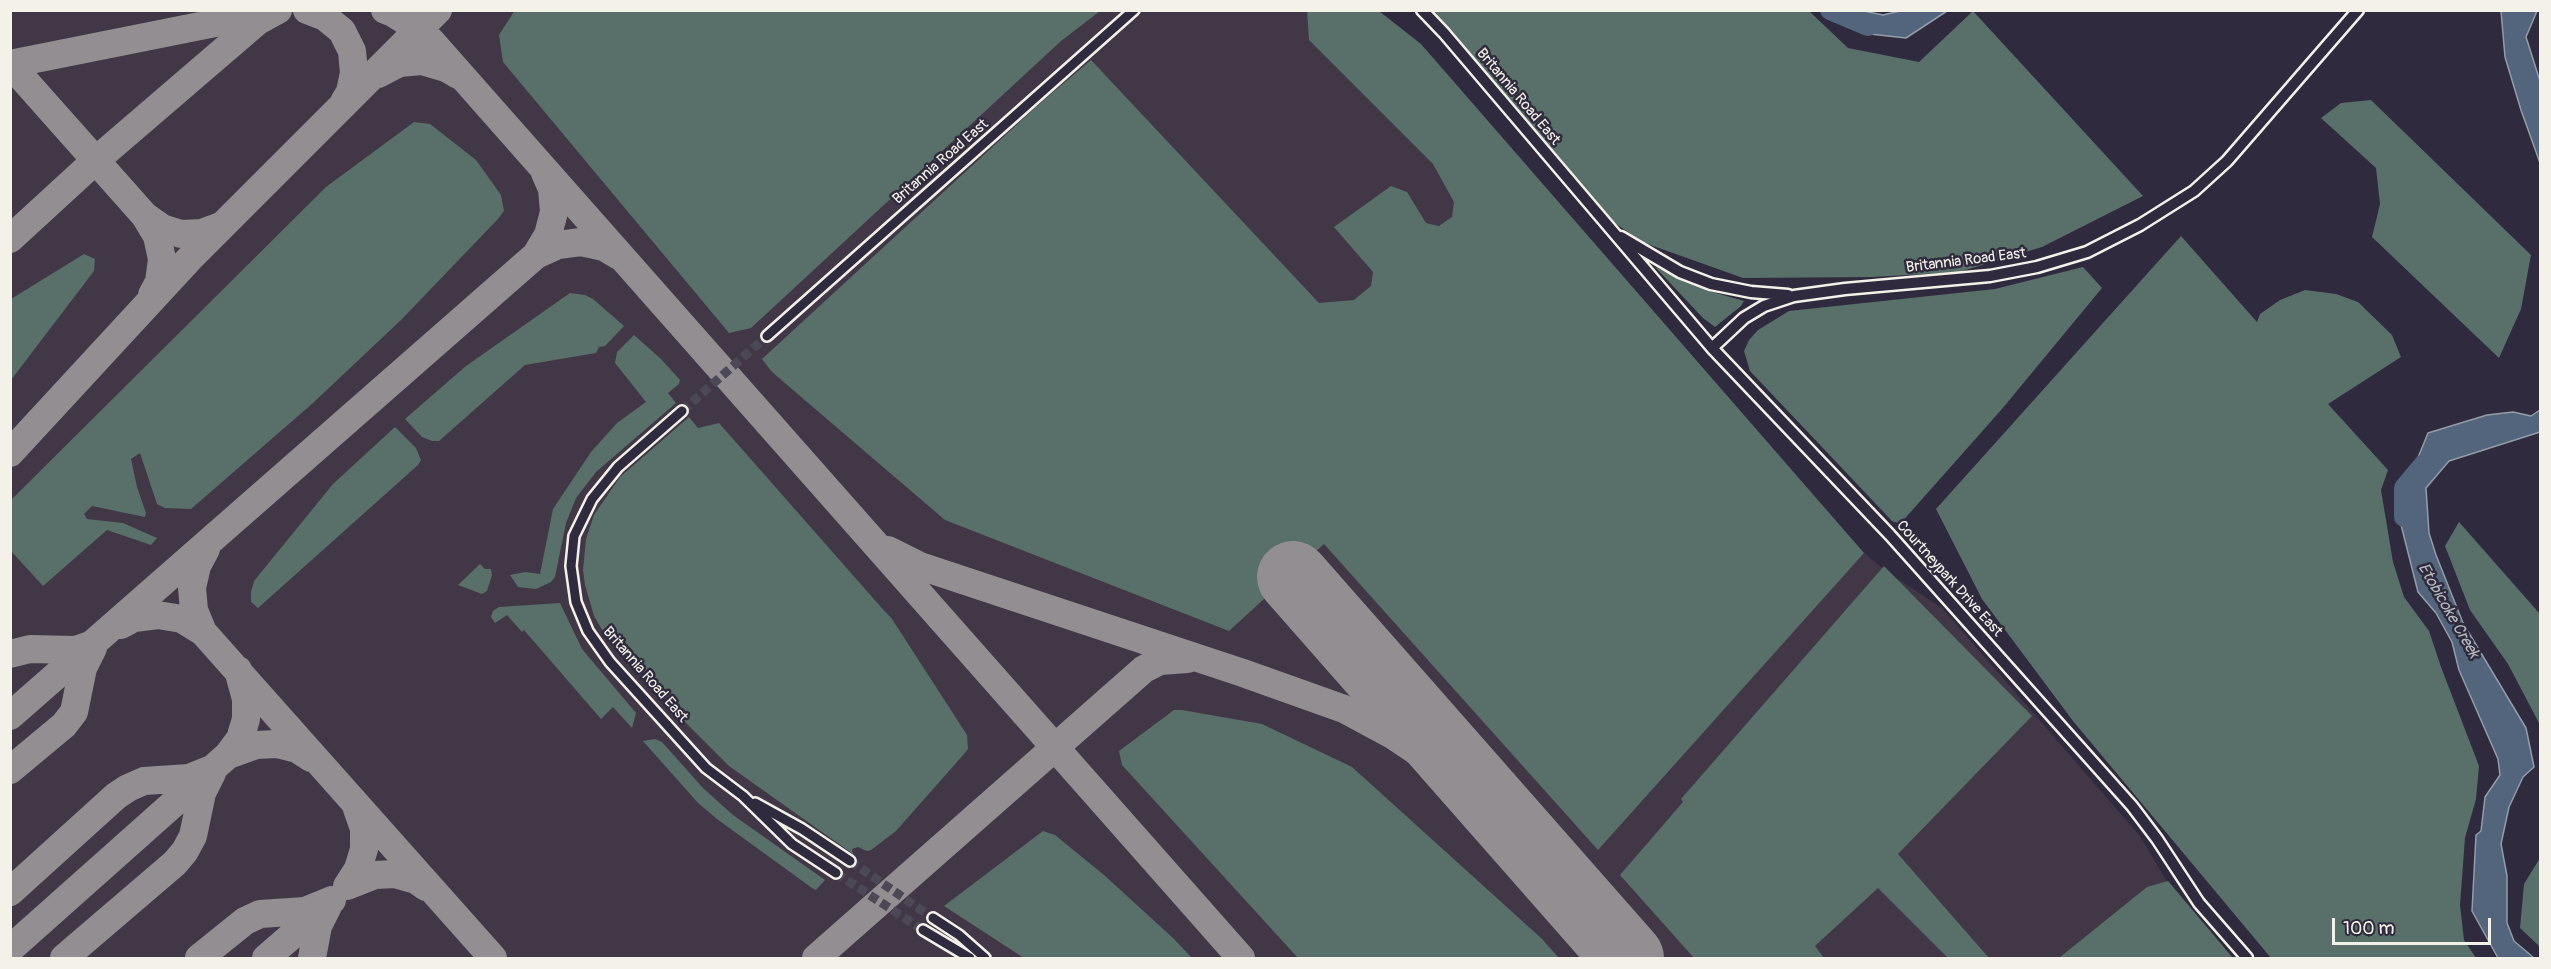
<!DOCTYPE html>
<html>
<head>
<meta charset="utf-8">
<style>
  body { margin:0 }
  #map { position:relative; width:2551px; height:969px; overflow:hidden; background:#2f2a3d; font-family:Pangolin,sans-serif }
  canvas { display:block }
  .frame { position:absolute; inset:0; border:12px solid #f4f1e8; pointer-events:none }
  .scale { position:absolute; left:2332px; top:918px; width:159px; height:27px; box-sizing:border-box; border:3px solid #f4f1e8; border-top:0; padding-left:8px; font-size:18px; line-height:21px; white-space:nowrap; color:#f4f1e8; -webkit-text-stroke:4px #2f2a3d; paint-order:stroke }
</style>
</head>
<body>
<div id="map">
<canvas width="2551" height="969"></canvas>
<div class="frame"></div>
<div class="scale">100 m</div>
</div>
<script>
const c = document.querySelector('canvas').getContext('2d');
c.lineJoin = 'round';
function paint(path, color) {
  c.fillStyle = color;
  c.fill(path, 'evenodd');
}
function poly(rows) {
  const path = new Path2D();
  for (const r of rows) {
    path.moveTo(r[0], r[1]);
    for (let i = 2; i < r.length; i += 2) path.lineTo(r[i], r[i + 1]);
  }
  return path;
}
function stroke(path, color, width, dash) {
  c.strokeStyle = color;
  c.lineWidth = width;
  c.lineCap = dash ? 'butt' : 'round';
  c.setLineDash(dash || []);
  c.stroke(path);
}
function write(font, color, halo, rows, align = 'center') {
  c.font = font + ' Pangolin,sans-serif';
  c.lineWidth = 5;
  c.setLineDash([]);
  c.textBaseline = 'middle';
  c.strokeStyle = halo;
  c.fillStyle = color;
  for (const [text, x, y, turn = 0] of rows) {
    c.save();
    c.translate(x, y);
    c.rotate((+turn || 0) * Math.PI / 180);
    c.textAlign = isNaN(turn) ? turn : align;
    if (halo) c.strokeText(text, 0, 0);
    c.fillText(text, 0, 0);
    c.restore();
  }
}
paint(poly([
  [10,11,1377,11,1850,541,1887,572,1942,608,2140,836,2177,899,2230,958,11,958]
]), '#423747');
paint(poly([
  [515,10,1100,10,1100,11,1061,41,751,328,729,333,503,62,499,35],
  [1307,11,1379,11,1421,44,1864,553,1598,850,1324,544,1229,631,945,520,772,372,762,359,1037,106,1091,60,1319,303,1354,300,1371,286,1373,272,1334,227,1391,186,1407,192,1426,223,1439,226,1452,217,1454,202,1433,164,1309,40],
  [1423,11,1809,11,1848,48,1919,62,1973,11,2143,196,2042,247,1959,272,1873,277,1743,278,1642,242,1588,204],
  [2371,100,2531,255,2521,309,2499,358,2372,237,2380,204,2376,168,2321,118,2341,103],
  [414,122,430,124,476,160,501,195,504,211,497,220,401,320,313,403,191,509,165,508,157,504,140,453,131,459,137,487,146,513,145,517,92,506,84,514,87,519,123,523,157,538,151,545,107,530,43,586,11,551,11,500,326,187],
  [2181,236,2257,322,2260,314,2280,300,2305,290,2336,294,2358,302,2392,335,2401,357,2328,404,2388,470,2381,490,2393,562,2404,597,2429,631,2441,667,2479,766,2476,799,2465,838,2460,905,2464,940,2476,958,2271,958,2073,721,1982,599,1936,509],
  [84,254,95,259,94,271,11,380,11,299],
  [1655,267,1709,291,1744,301,1741,306,1715,327,1703,318],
  [2083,267,2102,288,2002,409,1900,524,1892,521,1750,371,1744,351,1749,340,1758,330,1789,311,1995,289],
  [570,293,585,295,593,299,624,326,605,346,599,347,596,353,525,365,439,441,432,441,422,437,405,419,466,366],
  [634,335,661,359,680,380,679,384,668,393,676,403,596,472,576,498,566,523,555,577,551,582,536,589,518,587,510,575,525,572,540,574,553,509,591,452,617,423,646,402,615,363,617,352],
  [689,417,698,428,719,423,880,606,892,619,967,735,968,749,964,754,896,831,871,850,867,851,858,847,852,849,853,854,729,766,684,721,621,649,618,651,607,638,594,616,585,585,583,570,586,539,594,515,620,477],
  [395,427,416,448,421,460,418,465,258,608,251,602,251,592,254,581,333,484],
  [2459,522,2540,614,2540,725,2508,664,2470,610,2445,546],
  [480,564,485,569,491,569,492,575,487,591,482,594,458,585],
  [1884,566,2032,716,1898,854,1989,958,1948,958,1878,888,1815,946,1824,958,1694,958,1620,875,1683,802,1681,799],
  [560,603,582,649,636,713,632,728,613,707,601,719,524,630,522,632,507,615,495,623,491,617,493,611,499,607],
  [1174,710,1182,710,1262,724,1352,767,1541,938,1559,958,1298,958,1122,765,1119,751],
  [655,739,662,742,703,788,733,815,825,880,816,890,812,888,717,819,698,803,643,741],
  [1043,831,1055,835,1104,875,1173,938,1192,958,1024,958,944,906],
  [2540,858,2540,947,2520,928,2524,884],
  [2168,881,2233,958,2059,958,2147,887]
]), '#596f6a');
const water = poly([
  [1835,11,1864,11,1883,15,1900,11,1947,11,1906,38,1870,34,1835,11],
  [2537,11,2526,37,2540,81,2540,163,2521,110,2505,57,2501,11,2537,11],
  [2540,410,2540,432,2449,461,2426,488,2429,533,2436,555,2463,623,2526,728,2534,767,2523,777,2509,807,2501,844,2507,876,2507,923,2514,941,2534,958,2498,958,2472,911,2476,835,2481,831,2485,797,2500,775,2498,759,2459,670,2452,642,2436,613,2418,592,2397,509,2428,433,2487,415,2513,412,2531,416,2540,410]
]);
paint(water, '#52657d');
stroke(water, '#939da8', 1.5);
stroke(poly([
  [1830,10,1868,26],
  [2404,517,2404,488,2424,464]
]), '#52657d', 20);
stroke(poly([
  [307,10,325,17,342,31,352,51,354,73,350,92,344,102],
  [385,10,393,13,418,29,431,41,1241,958],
  [10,64,145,216,157,236,162,259,159,282,152,295],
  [10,64,265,13],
  [378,74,399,63,422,61,446,68,458,75],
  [145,216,162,228,181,234,202,233,221,226],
  [10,239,95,161,258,21,278,10],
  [536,255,558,245,581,242,604,247,619,256],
  [10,453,192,256,438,10],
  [206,549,197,566,192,588,194,610,203,632,493,958],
  [888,550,920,566,1243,673,1344,709,1394,736,1436,764,1507,822],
  [121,625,134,618,158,615,182,619,203,632],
  [10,654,30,649,76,650,93,644],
  [238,670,246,699,246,719,240,739,228,755,256,745,277,744,297,749,311,758],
  [10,716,536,255,548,235,554,212,552,189,545,173],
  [10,770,64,725,74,712,83,668,93,648],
  [356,806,364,829,364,849,358,869,347,886,375,875,395,874,416,880,426,887],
  [10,892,116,796,128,788,144,781,189,778,209,770],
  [10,949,228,755],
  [64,958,175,863,185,851,193,836,202,793,212,773],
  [199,958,245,921,260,914,305,911,332,900],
  [266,958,326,906],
  [312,958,318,926,328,906],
  [816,958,1144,669,1160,661,1187,659]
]), '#928e92', 28);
stroke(poly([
  [1293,577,1628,958]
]), '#928e92', 72);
stroke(poly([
  [682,411,767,336],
  [850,861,933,918],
  [836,873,923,930]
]), '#4d4857', 9, [9, 4.5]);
const minor = poly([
  [767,336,1134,10],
  [682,411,618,467,592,499,574,536,571,566,576,602,588,631,610,662,706,768,743,796,792,844,836,873],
  [755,803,802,829,850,861],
  [933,918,959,935,985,958],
  [923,930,970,958]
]);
const tertiary = poly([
  [1422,10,1444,33,1712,348,1890,535,2132,806,2157,839,2199,903,2247,958],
  [1621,237,1680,272,1711,284,1751,292,1788,295],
  [1712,348,1744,318,1764,306,1794,296,1845,289,1990,276,2037,267,2087,252,2140,225,2194,191,2227,161,2358,10]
]);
stroke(minor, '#f4f1e8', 14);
stroke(tertiary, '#f4f1e8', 15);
stroke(minor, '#2f2a3d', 9);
stroke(tertiary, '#2f2a3d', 10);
write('15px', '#f4f1e8', '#2f2a3d', [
  ["Britannia Road East",1518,97,50],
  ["Britannia Road East",941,162,-41],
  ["Britannia Road East",1966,261,-7],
  ["Courtneypark Drive East",1949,579,48],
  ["Britannia Road East",645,675,49]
]);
write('italic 16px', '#b3b9bd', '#2f2a3d', [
  ["Etobicoke Creek",2448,611,60]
]);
</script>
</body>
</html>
